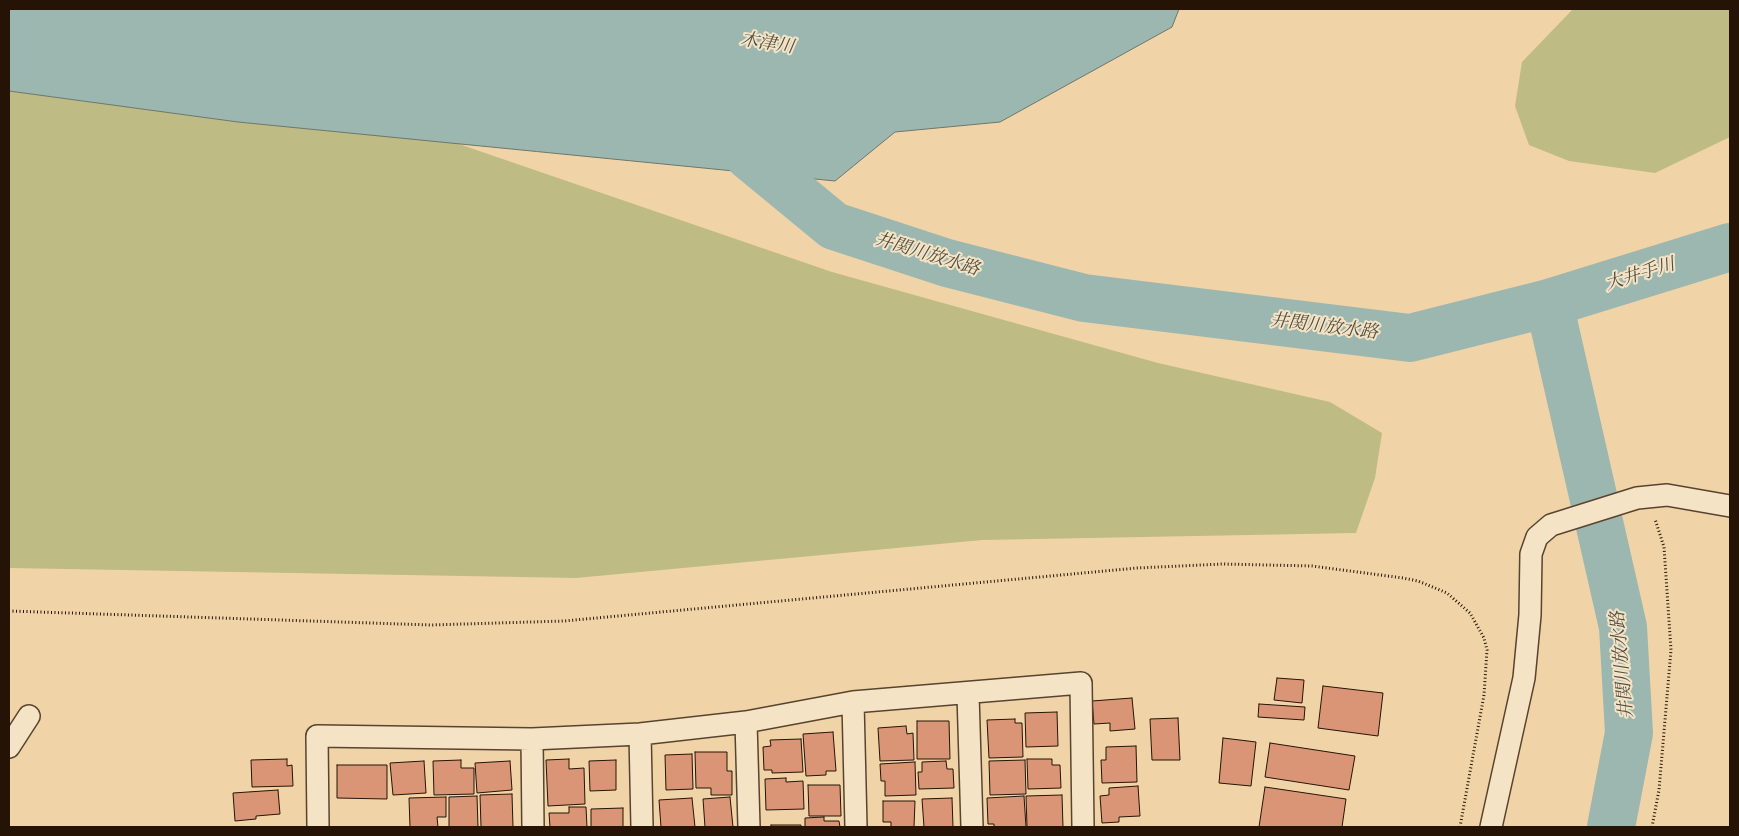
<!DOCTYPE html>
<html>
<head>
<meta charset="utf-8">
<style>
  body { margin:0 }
  #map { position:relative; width:1739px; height:836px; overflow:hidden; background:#f0d4a8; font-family:"Gentium Book Plus",serif }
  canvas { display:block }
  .frame { position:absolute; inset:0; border:10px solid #251405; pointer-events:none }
</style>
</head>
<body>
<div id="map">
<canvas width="1739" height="836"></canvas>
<div class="frame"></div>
</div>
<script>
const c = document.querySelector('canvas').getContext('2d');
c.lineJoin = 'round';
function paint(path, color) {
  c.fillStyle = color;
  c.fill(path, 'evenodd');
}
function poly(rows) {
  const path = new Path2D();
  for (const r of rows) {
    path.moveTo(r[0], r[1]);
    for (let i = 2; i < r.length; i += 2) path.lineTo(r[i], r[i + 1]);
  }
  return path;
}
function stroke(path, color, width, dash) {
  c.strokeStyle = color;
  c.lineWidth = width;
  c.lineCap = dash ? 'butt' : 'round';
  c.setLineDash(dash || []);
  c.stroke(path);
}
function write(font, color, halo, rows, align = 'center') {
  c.font = font + ' "Gentium Book Plus","Noto Serif JP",serif';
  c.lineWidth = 4;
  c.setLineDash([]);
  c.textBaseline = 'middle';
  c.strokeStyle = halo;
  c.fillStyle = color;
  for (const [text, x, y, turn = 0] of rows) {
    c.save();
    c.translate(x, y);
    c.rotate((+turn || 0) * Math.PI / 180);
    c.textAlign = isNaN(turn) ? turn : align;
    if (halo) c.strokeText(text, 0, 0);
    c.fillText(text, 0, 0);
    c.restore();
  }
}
paint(poly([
  [1573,9,1730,9,1730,137,1655,173,1569,161,1529,145,1515,106,1522,62],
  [9,91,238,122,453,142,832,272,1158,363,1330,402,1382,433,1375,478,1356,533,982,540,576,578,9,568]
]), '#bfbb84');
const water = poly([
  [9,9,1179,9,1172,27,1000,122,895,132,835,181,238,122,9,91,9,9]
]);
paint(water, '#9cb7af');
stroke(water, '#6c766b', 1);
stroke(poly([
  [729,125,749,156,834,226,947,263,1084,298,1410,338,1549,303,1623,627,1629,733,1611,827],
  [1549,303,1730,247]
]), '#9cb7af', 48);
const building = poly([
  [1277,678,1304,680,1302,703,1274,700,1277,678],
  [1323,686,1383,693,1378,736,1318,728,1323,686],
  [1132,698,1135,729,1110,731,1110,723,1094,724,1092,701,1132,698],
  [1259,704,1305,707,1304,720,1258,717,1259,704],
  [1057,712,1058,746,1026,747,1025,713,1057,712],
  [1178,718,1180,760,1152,760,1150,719,1178,718],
  [1015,719,1015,723,1022,723,1023,757,989,758,987,720,1015,719],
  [917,721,949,721,950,759,917,759,917,721],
  [906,726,907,734,913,733,914,760,880,761,878,728,906,726],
  [833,732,836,771,826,771,826,775,806,776,803,734,833,732],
  [1223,738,1256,742,1251,786,1219,783,1223,738],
  [801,739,803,772,772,773,772,770,764,770,763,747,771,746,770,740,801,739],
  [1270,743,1355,756,1349,790,1265,777,1270,743],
  [1136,746,1137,782,1102,783,1101,760,1106,760,1106,747,1136,746],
  [695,752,727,752,727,771,732,771,732,795,711,795,711,788,696,788,695,752],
  [692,754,693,789,666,790,665,755,692,754],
  [287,759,287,766,292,765,293,786,252,787,251,760,287,759],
  [569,759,569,769,584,768,585,804,548,806,546,760,569,759],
  [1027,759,1052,759,1052,765,1060,765,1061,788,1028,789,1027,759],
  [461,760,461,768,474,768,474,794,434,795,433,761,461,760],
  [616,760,616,790,590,791,589,761,616,760],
  [1025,760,1026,794,990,795,989,761,1025,760],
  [424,761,426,793,393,795,390,763,424,761],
  [510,761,512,790,477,793,475,763,510,761],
  [946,761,947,769,953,769,954,788,919,789,918,772,922,772,922,762,946,761],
  [915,762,916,795,885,796,885,781,881,781,880,764,915,762],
  [337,765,387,765,387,799,337,798,337,765],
  [786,778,786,782,803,781,804,809,766,810,765,779,786,778],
  [808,785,840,785,841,816,809,816,808,785],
  [1138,786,1140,816,1119,817,1119,822,1102,823,1100,796,1109,795,1109,788,1138,786],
  [1265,787,1346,799,1342,827,1259,827,1265,787],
  [278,790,280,814,256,816,256,819,235,821,233,793,278,790],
  [512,794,513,827,481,827,480,795,512,794],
  [1062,795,1063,827,1027,827,1026,796,1062,795],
  [477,796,478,827,449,827,449,797,477,796],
  [1024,796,1026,827,994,827,994,824,988,824,987,798,1024,796],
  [446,797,446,817,437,817,438,827,410,827,409,798,446,797],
  [730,797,733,827,705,827,703,799,730,797],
  [692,798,695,827,661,827,659,800,692,798],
  [952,798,953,827,924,827,922,799,952,798],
  [883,801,915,801,914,827,891,827,891,822,883,822,883,801],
  [569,807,586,807,587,827,550,827,549,813,569,813,569,807],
  [623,808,623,827,591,827,591,809,623,808],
  [824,817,824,821,839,821,840,827,805,827,805,818,824,817],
  [771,825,801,825,801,827,771,827,771,825]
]);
paint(building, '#da9577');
stroke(building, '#251405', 1);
const minor = poly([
  [968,694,972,827],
  [853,702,856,827],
  [746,722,749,827],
  [640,734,642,827],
  [532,739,533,827],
  [9,747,29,716],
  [318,827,317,736,532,739,640,734,746,722,853,702,1081,683,1083,827],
  [1491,827,1524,678,1530,615,1531,554,1537,537,1551,525,1637,498,1667,495,1730,506]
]);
stroke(minor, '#58442e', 24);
stroke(poly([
  [9,611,431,625,564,621,1137,568,1223,564,1312,566,1403,578,1418,581,1447,593,1470,613,1484,638,1487,650,1484,695,1460,827],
  [1652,827,1659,790,1671,650,1664,547,1655,519]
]), '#251405', 3, [1, 2.5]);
stroke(minor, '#f5e3c6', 21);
write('italic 18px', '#4f4d40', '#f5e3c6', [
  ["木津川",767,44,9],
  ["井関川放水路",927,255,17],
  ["大井手川",1640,275,-17],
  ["井関川放水路",1324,327,7],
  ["井関川放水路",1623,665,-95]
]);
</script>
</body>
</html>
